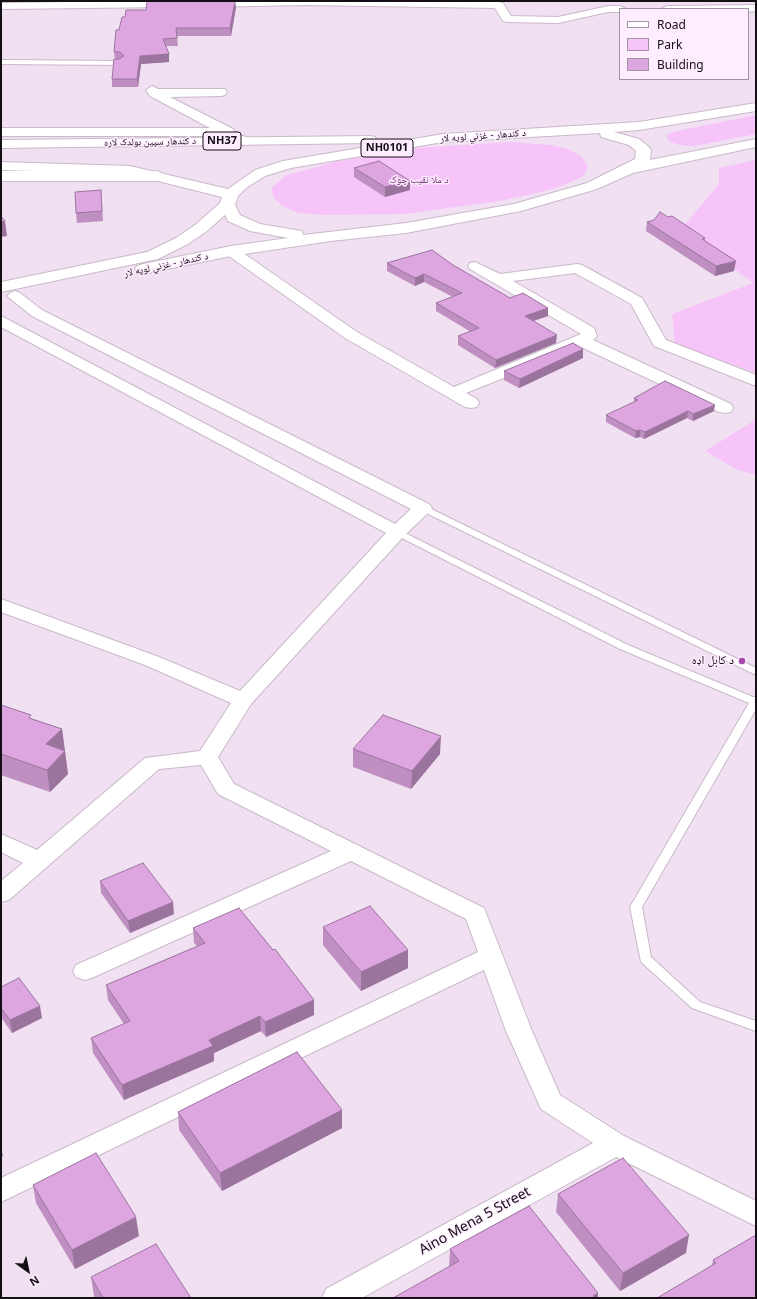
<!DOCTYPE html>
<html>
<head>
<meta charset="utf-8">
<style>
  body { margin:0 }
  #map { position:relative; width:757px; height:1299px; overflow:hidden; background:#f0e0f1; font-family:"Noto Sans",sans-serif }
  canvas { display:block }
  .frame { position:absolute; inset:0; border:2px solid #140f14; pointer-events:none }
  .legend { position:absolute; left:619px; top:8px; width:130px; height:72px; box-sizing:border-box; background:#feedfe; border:1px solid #a094a0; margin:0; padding:5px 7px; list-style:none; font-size:12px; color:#140f14 }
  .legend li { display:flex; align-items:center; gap:8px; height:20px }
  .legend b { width:20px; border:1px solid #a094a0 }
  .north { position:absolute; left:8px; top:1251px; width:40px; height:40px; -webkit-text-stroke:3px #feedfe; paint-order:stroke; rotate:147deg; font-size:11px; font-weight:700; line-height:16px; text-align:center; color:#140f14 }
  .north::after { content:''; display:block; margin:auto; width:14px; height:18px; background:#140f14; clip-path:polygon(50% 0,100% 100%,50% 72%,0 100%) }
</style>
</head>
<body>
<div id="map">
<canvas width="757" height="1299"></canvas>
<div class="frame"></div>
<ul class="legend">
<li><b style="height:5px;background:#fff"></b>Road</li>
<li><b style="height:11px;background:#f7c4fa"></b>Park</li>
<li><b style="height:11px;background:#dea6e1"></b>Building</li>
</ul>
<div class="north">N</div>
</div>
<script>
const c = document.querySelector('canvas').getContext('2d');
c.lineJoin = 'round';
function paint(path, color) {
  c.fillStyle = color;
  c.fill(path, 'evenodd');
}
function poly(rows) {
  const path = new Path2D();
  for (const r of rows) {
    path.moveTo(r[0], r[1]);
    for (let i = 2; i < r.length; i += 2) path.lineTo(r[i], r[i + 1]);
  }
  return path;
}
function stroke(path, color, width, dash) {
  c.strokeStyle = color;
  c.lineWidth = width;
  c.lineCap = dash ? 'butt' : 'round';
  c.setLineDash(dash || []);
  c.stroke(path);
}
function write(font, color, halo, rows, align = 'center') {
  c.font = font + ' "Noto Sans","Noto Naskh Arabic",sans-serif';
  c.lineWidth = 3;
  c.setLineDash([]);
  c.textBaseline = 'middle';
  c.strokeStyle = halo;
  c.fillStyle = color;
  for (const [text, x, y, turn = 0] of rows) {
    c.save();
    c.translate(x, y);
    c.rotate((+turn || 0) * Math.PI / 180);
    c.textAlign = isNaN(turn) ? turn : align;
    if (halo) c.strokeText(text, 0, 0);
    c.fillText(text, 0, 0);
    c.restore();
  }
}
paint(poly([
  [756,115,756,134,695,146,679,145,669,141,666,135,673,132],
  [509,142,552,145,570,150,581,156,588,166,584,176,564,185,545,191,500,201,404,214,324,215,299,213,282,206,274,198,271,188,286,175,339,161,418,148],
  [756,160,756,373,675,344,672,314,753,283,682,228,719,184,719,168],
  [755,420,756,475,736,469,705,451]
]), '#f7c4fa');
const lane = poly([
  [1,60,120,61,123,63,120,65,1,64,1,60],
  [423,505,756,668,756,675,420,510,418,508,423,505],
  [397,529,628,645,753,697,756,697,756,709,642,907,651,957,700,1002,756,1021,756,1031,692,1008,641,962,630,907,749,703,620,649,394,534,392,532,394,530,397,529]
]);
const street = poly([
  [138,1,175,1,179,4,173,7,1,9,1,3,138,1],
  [207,1,499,2,503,3,511,16,558,17,608,6,620,6,626,9,620,9,620,12,608,12,558,23,507,22,503,21,495,8,304,5,209,7,203,4,207,1],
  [756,5,756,11,748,12,748,9,661,9,667,6,756,5],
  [152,86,158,89,225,89,227,92,225,95,221,96,170,97,233,129,235,132,228,136,223,135,150,96,146,90,152,86],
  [231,247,236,248,357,332,454,387,581,334,470,269,468,266,470,263,475,262,500,274,577,264,582,265,642,298,666,340,756,375,756,386,654,346,631,304,575,273,513,281,594,328,597,336,593,340,731,404,733,408,731,412,725,413,719,412,581,347,466,393,477,399,479,403,477,407,471,408,465,407,345,338,226,254,224,251,226,248,231,247],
  [15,291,20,293,42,310,429,504,432,508,429,512,404,536,251,704,218,757,234,784,484,908,532,1031,560,1095,624,1136,756,1201,756,1226,616,1157,362,1298,322,1298,326,1289,593,1143,541,1109,506,1031,484,970,1,1202,1,1178,478,952,466,919,351,861,94,977,85,980,76,977,73,971,76,965,331,851,218,794,201,765,159,769,9,900,1,902,1,881,23,863,1,852,1,834,37,850,145,758,200,751,231,703,145,665,1,612,1,599,159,657,240,691,386,533,1,327,1,316,395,524,411,509,32,316,7,296,10,293,15,291]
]);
const secondary = poly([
  [1,128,228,128,233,129,235,134,250,138,252,141,250,144,245,145,222,140,220,136,1,136,1,128],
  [1,171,157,171,162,173,165,176,162,179,157,181,1,181,1,171]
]);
const highway = poly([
  [756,103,756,111,639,130,614,132,639,139,649,147,651,150,650,160,756,139,756,147,633,173,597,189,521,211,406,233,331,241,231,256,143,274,137,272,135,269,137,266,143,264,231,246,288,238,250,231,228,221,225,215,207,231,188,244,158,259,1,292,1,282,147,252,176,238,195,225,220,203,222,197,130,174,1,170,1,162,130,166,228,189,255,170,283,161,443,134,639,122,756,103],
  [600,133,601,137,629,145,636,151,635,159,587,183,514,204,406,223,303,235,302,231,260,224,240,215,235,205,238,196,246,188,265,176,291,168,443,142,600,133],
  [370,136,375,137,377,140,375,143,1,148,1,140,370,136]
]);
stroke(lane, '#c9b9c9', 2);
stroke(street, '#c9b9c9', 2);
stroke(secondary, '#c9b9c9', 2);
stroke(highway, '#c9b9c9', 2);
paint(lane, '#fff');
paint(street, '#fff');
paint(secondary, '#fff');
paint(highway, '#fff');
paint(poly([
  [236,7,231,36,177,36,178,46,166,46,169,54,169,62,141,64,138,87,112,87,112,79,115,59,114,52,116,30],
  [354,168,410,181,410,190,385,197,354,177],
  [101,190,103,221,77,223,76,213],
  [668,217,705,238,705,241,734,271,715,276,646,231,647,222],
  [387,263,453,265,510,298,548,316,533,321,556,343,495,368,458,345,458,336,471,332,436,311,436,303,453,297,424,282,415,286,387,271],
  [583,358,519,388,504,380,504,371],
  [634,398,714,411,693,421,687,418,644,439,640,437,635,438,606,422,606,415,634,402],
  [1,705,32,719,62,729,68,774,50,792,1,775],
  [353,749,440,754,411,789,353,767],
  [100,881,174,914,130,933,101,893],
  [323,927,408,968,361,991,323,945],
  [193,928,314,1000,314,1015,266,1037,261,1031,214,1053,214,1061,124,1100,93,1053,91,1038,124,1024,108,1000,106,985,197,946,194,943],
  [1,987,42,1018,12,1033,1,1017],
  [342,1110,342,1128,222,1191,179,1130,178,1112],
  [33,1185,139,1236,75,1269,36,1203],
  [558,1194,686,1253,620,1291,556,1212],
  [450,1249,598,1298,449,1267],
  [713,1260,756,1298,712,1266],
  [91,1277,191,1298,95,1298,94,1296]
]), '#bf8fc2');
paint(poly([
  [235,1,236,7,231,36,230,28],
  [169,54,169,62,141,64,138,87,137,79,140,56],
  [410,181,410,190,385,197,385,187],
  [5,221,7,236,1,237,1,222],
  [736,261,734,271,715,276,716,266],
  [424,274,424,282,415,286,415,278],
  [548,308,548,316,524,324,525,316],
  [557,335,556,343,495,368,496,360],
  [583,349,583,358,519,388,520,379],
  [715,405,714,411,693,421,693,414],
  [688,411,687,418,644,439,645,432],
  [640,430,640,437,635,438,636,431],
  [62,729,68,774,50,792,47,770,46,744],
  [441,736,440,754,411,789,412,771],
  [173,902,174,914,130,933,128,921],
  [408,950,408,968,361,991,361,972],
  [314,1000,314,1015,266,1037,265,1022],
  [40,1006,42,1018,12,1033,10,1020],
  [260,1016,261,1031,214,1053,214,1061,124,1100,122,1085,209,1040],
  [342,1110,342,1128,222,1191,220,1173],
  [1,1147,3,1156,1,1157],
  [136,1217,139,1236,75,1269,72,1250],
  [689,1235,686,1253,620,1291,623,1273],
  [598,1293,598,1298,593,1298,593,1296]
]), '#9b749e');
const building = poly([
  [147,1,235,1,230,28,176,28,177,38,163,39,169,54,140,56,137,79,112,79,114,59,119,59,124,56,120,52,114,52,116,30,119,30,122,17,125,17,126,10,146,10,147,1],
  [379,161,410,181,385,187,354,168,379,161],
  [101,190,102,211,76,213,75,192,101,190],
  [660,212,668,217,672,216,705,238,702,239,736,261,716,266,647,222,654,220,660,212],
  [1,216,5,221,1,222,1,216],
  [432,250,453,265,510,298,523,293,548,308,525,316,557,335,496,360,458,336,479,328,436,303,462,293,424,274,415,278,387,263,432,250],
  [573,343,583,349,520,379,504,371,573,343],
  [665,381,715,405,693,414,688,411,645,432,640,430,636,431,606,415,638,400,634,398,665,381],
  [1,705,31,715,29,718,62,729,46,744,65,751,47,770,1,754,1,705],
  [383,715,441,736,412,771,353,749,383,715],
  [143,863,173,902,128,921,100,881,143,863],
  [370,906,408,950,361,972,323,927,370,906],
  [239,908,273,950,275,949,314,1000,265,1022,260,1016,209,1040,213,1046,122,1085,91,1038,130,1021,106,985,205,943,193,928,239,908],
  [19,978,40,1006,10,1020,1,1008,1,987,19,978],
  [297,1052,342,1110,220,1173,178,1112,297,1052],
  [96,1153,136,1217,72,1250,33,1185,96,1153],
  [623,1158,689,1235,623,1273,558,1194,623,1158],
  [529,1206,598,1293,593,1296,595,1298,393,1298,459,1261,450,1249,529,1206],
  [756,1235,756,1298,657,1298,716,1263,713,1260,756,1235],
  [156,1244,191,1298,103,1298,91,1277,156,1244]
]);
paint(building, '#dea6e1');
stroke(building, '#9b749e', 1);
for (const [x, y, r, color] of [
  [742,661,4,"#a848b0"]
]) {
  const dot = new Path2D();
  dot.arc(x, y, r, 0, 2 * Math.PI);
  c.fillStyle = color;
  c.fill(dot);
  stroke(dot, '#feedfe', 1.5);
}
write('10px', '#140f14', '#feedfe', [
  ["د کندهار - غزني لويه لار",483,136,-4],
  ["د کندهار سپین بولدک لاره",150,142,-1],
  ["د کندهار - غزني لويه لار",166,265,-12]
]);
write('10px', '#702e75', '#feedfe', [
  ["د ملا نقيب چوک",419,180]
]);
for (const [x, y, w] of [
  [222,141,38],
  [387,148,52]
]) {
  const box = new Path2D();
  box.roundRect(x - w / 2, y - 9, w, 18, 3);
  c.fillStyle = '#feedfe';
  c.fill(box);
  stroke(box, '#140f14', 1);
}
write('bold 11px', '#140f14', null, [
  ["NH37",222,141],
  ["NH0101",387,148]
]);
write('12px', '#140f14', '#feedfe', [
  ["د کابل اډه",734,661]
], 'right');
write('14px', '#140f14', '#feedfe', [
  ["Aino Mena 5 Street",475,1221,-29]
]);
</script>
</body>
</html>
